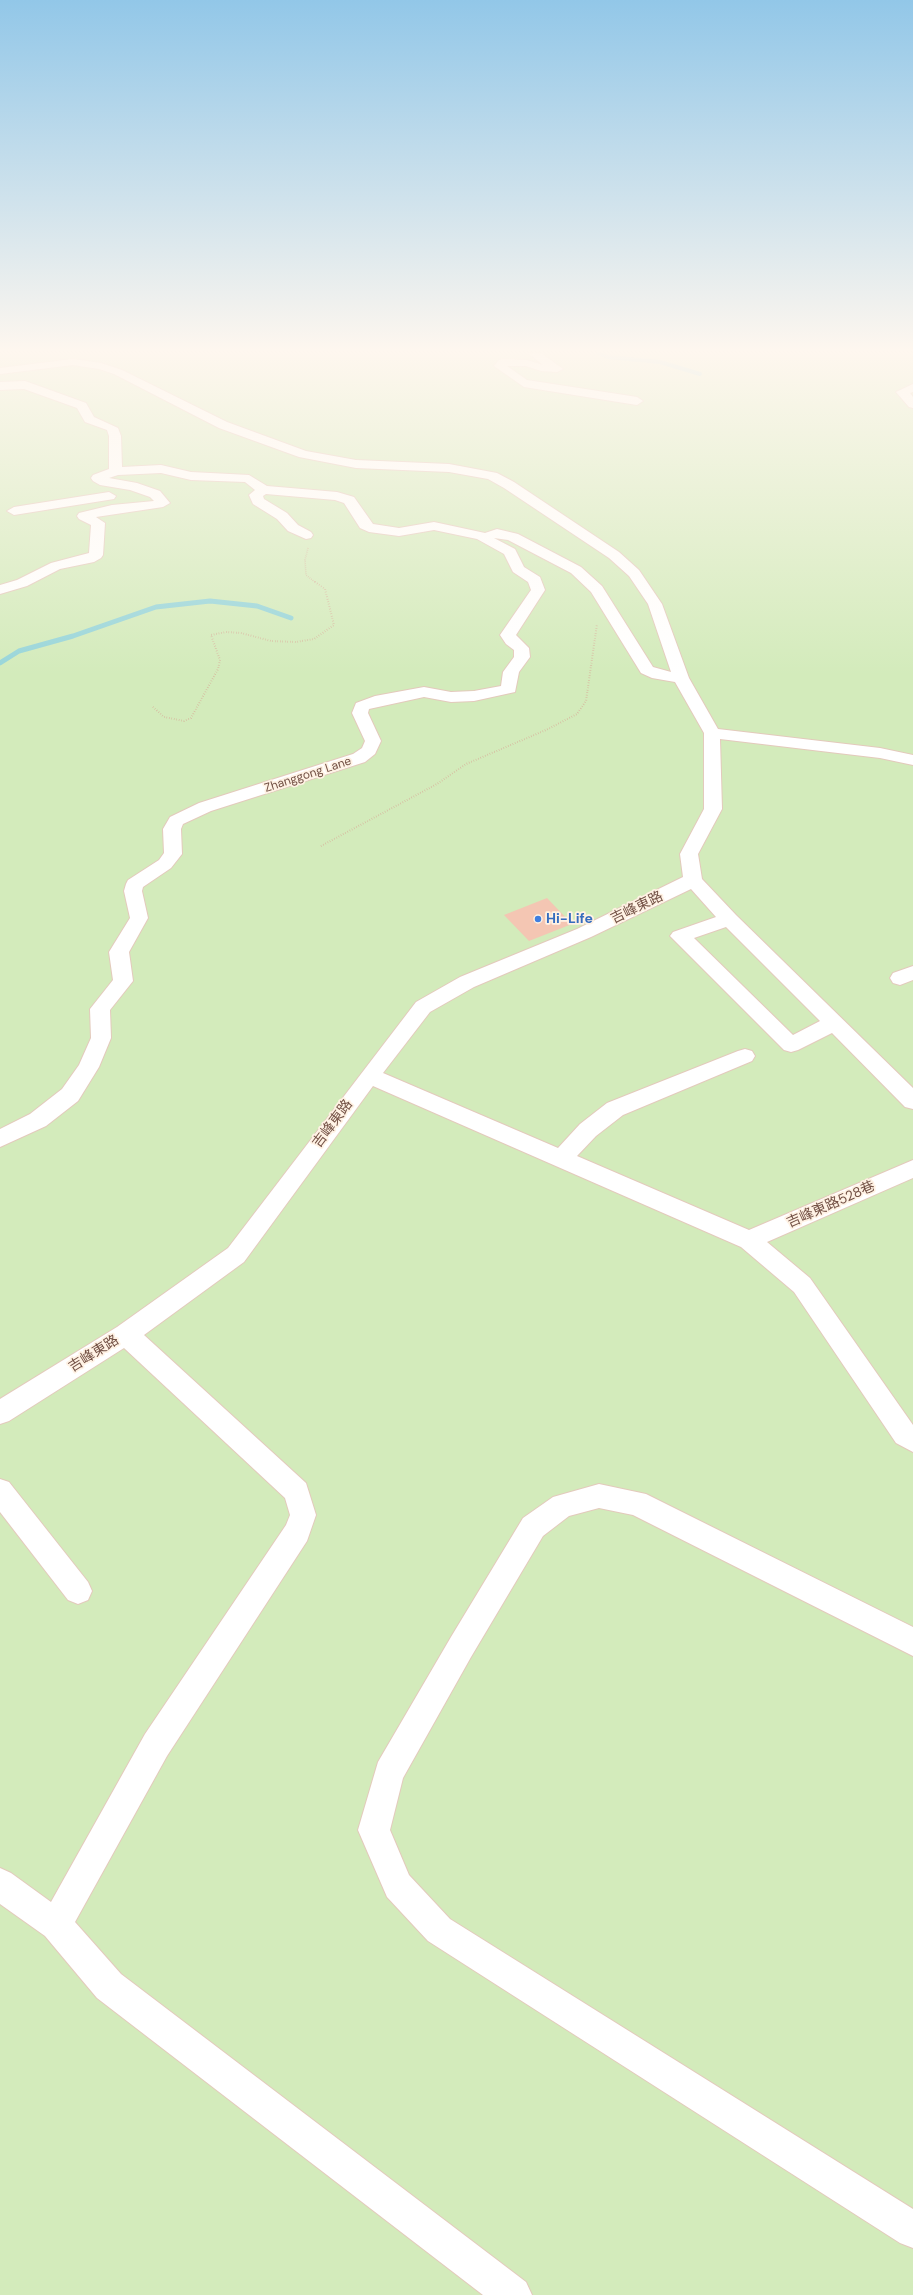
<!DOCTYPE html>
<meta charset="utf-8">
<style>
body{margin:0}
canvas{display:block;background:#fdeddc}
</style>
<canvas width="913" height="2295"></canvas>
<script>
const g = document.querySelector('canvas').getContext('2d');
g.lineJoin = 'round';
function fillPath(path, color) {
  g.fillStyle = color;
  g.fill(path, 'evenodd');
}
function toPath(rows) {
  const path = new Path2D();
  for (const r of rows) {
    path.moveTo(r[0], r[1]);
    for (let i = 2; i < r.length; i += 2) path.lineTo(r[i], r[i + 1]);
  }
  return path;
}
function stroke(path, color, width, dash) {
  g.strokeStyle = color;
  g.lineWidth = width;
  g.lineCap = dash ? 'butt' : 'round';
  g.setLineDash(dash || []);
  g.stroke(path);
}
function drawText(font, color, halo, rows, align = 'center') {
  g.font = font + ' "DM Sans","Noto Sans TC",sans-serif';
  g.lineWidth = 3.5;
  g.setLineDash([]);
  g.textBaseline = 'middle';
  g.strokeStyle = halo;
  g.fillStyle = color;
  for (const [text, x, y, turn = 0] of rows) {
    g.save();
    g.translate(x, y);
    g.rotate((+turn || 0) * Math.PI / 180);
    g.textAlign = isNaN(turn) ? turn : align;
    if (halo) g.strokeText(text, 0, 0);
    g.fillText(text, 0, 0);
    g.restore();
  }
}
fillPath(toPath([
 [0,353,913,353,913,2295,0,2295]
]), '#d3ebbb');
stroke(toPath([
 [598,353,608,357,660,362,700,374]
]), '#97d5d9', 4);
stroke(toPath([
 [0,663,19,651,73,636,156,607,210,601,257,606,291,618]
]), '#97d5d9', 5);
fillPath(toPath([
 [547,898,572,924,529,941,504,915]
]), '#f4c6b3');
const minor = toPath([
 [528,353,541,353,563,369,557,372,541,371,526,366,507,366,527,380,637,397,643,401,637,405,524,387,494,366,499,360,503,359,527,360,543,365,528,353],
 [73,359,101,363,122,370,227,422,306,451,356,460,449,464,497,473,514,482,619,552,639,570,662,604,689,678,718,729,880,748,913,755,913,765,880,758,720,739,722,809,698,854,702,879,736,915,913,1088,913,1109,905,1107,832,1033,798,1050,791,1052,784,1050,670,936,673,932,716,917,691,889,591,937,474,987,430,1012,383,1073,558,1148,580,1124,607,1103,738,1051,745,1049,752,1051,755,1056,752,1061,623,1115,596,1136,577,1156,749,1230,913,1160,913,1178,767,1242,810,1278,913,1425,913,1452,896,1443,794,1292,741,1247,373,1086,244,1262,144,1335,306,1483,316,1515,307,1541,167,1756,75,1922,121,1974,526,2282,532,2295,483,2295,97,1998,45,1936,0,1904,0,1868,11,1873,51,1902,145,1734,286,1525,290,1515,285,1498,124,1348,9,1421,0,1424,0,1399,117,1327,228,1248,416,1002,460,977,577,929,683,877,680,854,704,809,704,733,675,682,652,678,641,673,591,592,571,573,508,540,494,538,515,549,524,567,540,577,545,590,516,635,529,648,530,657,519,672,515,692,474,701,451,702,424,697,369,709,368,713,381,741,375,754,365,762,211,811,183,824,181,829,182,854,171,868,143,887,142,891,148,918,129,952,133,981,110,1010,111,1038,99,1067,78,1101,46,1126,0,1147,0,1129,30,1114,62,1089,79,1065,91,1038,90,1009,113,980,109,952,130,918,124,891,126,884,128,880,159,860,164,853,163,829,170,817,199,803,353,754,362,748,365,741,352,713,356,703,375,696,424,687,451,692,474,691,501,686,503,672,514,657,514,650,506,644,500,635,531,590,528,582,513,572,504,554,477,539,434,530,399,536,369,532,360,528,344,503,335,500,266,494,263,496,264,499,287,513,298,525,311,532,313,535,311,538,306,539,288,531,277,519,253,504,249,495,255,490,245,482,191,480,161,473,118,475,109,478,137,483,160,491,170,503,163,507,96,517,105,523,103,555,101,558,94,562,60,569,27,586,0,594,0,585,17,580,51,563,89,553,91,525,79,519,77,516,79,513,112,505,154,501,150,497,130,490,100,485,93,481,91,478,93,475,109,469,109,436,107,430,85,422,77,408,24,389,0,390,0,382,25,381,86,403,94,417,118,428,121,436,122,467,161,465,191,472,249,475,267,486,337,492,354,497,373,524,399,528,434,522,485,533,497,529,518,534,581,567,602,586,653,667,671,672,648,604,629,576,609,558,504,488,488,479,449,472,356,468,299,457,219,428,114,374,99,369,73,365,0,374,0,368,73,359],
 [726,927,820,1021,793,1035,694,938,726,927],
 [913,384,913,392,910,393,913,397,913,408,909,407,896,392,913,384],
 [109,492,116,496,114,499,14,515,7,511,14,507,109,492],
 [913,966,913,980,900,985,893,983,890,978,893,973,913,966],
 [0,1479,9,1482,88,1582,92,1591,88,1600,78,1604,68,1600,0,1512,0,1479],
 [599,1484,646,1494,913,1627,913,1656,633,1515,599,1508,569,1516,543,1536,471,1657,403,1778,390,1830,409,1875,450,1919,913,2209,913,2248,900,2243,428,1941,387,1897,358,1830,378,1762,451,1637,523,1518,553,1497,599,1484]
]);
stroke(minor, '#e3cabc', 2);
stroke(toPath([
 [308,548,305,560,306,575,315,582]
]), '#d8aa97', 1.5, [0.5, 1.5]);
stroke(toPath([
 [153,707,164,717,184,721,191,718,218,669,220,660,211,635,226,632,241,633,271,641,296,642,314,639,334,625,325,589,314,581],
 [321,846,437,784,466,764,546,730,577,714,586,701,597,624]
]), '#d8aa97', 2, [0.5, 2]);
fillPath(minor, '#fff');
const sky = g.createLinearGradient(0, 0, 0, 675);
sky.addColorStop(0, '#92c7e8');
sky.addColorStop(0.52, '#fef7ef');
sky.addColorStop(1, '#fef7ef00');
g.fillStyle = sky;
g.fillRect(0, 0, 913, 675);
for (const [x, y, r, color] of [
 [538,919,4,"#3f7fe0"]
]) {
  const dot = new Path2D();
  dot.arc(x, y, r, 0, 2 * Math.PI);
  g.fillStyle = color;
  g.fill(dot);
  stroke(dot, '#fff2e4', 1.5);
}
drawText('12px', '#735145', '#fff2e4', [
 ["Zhanggong Lane",308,775,-18]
]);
drawText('14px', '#735145', '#fff2e4', [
 ["吉峰東路",637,908,-26],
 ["吉峰東路",333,1124,-53],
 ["吉峰東路528巷",831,1205,-24],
 ["吉峰東路",94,1354,-32]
]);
drawText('bold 14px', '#366cbe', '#fff2e4', [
 ["Hi-Life",546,919]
], 'left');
</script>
